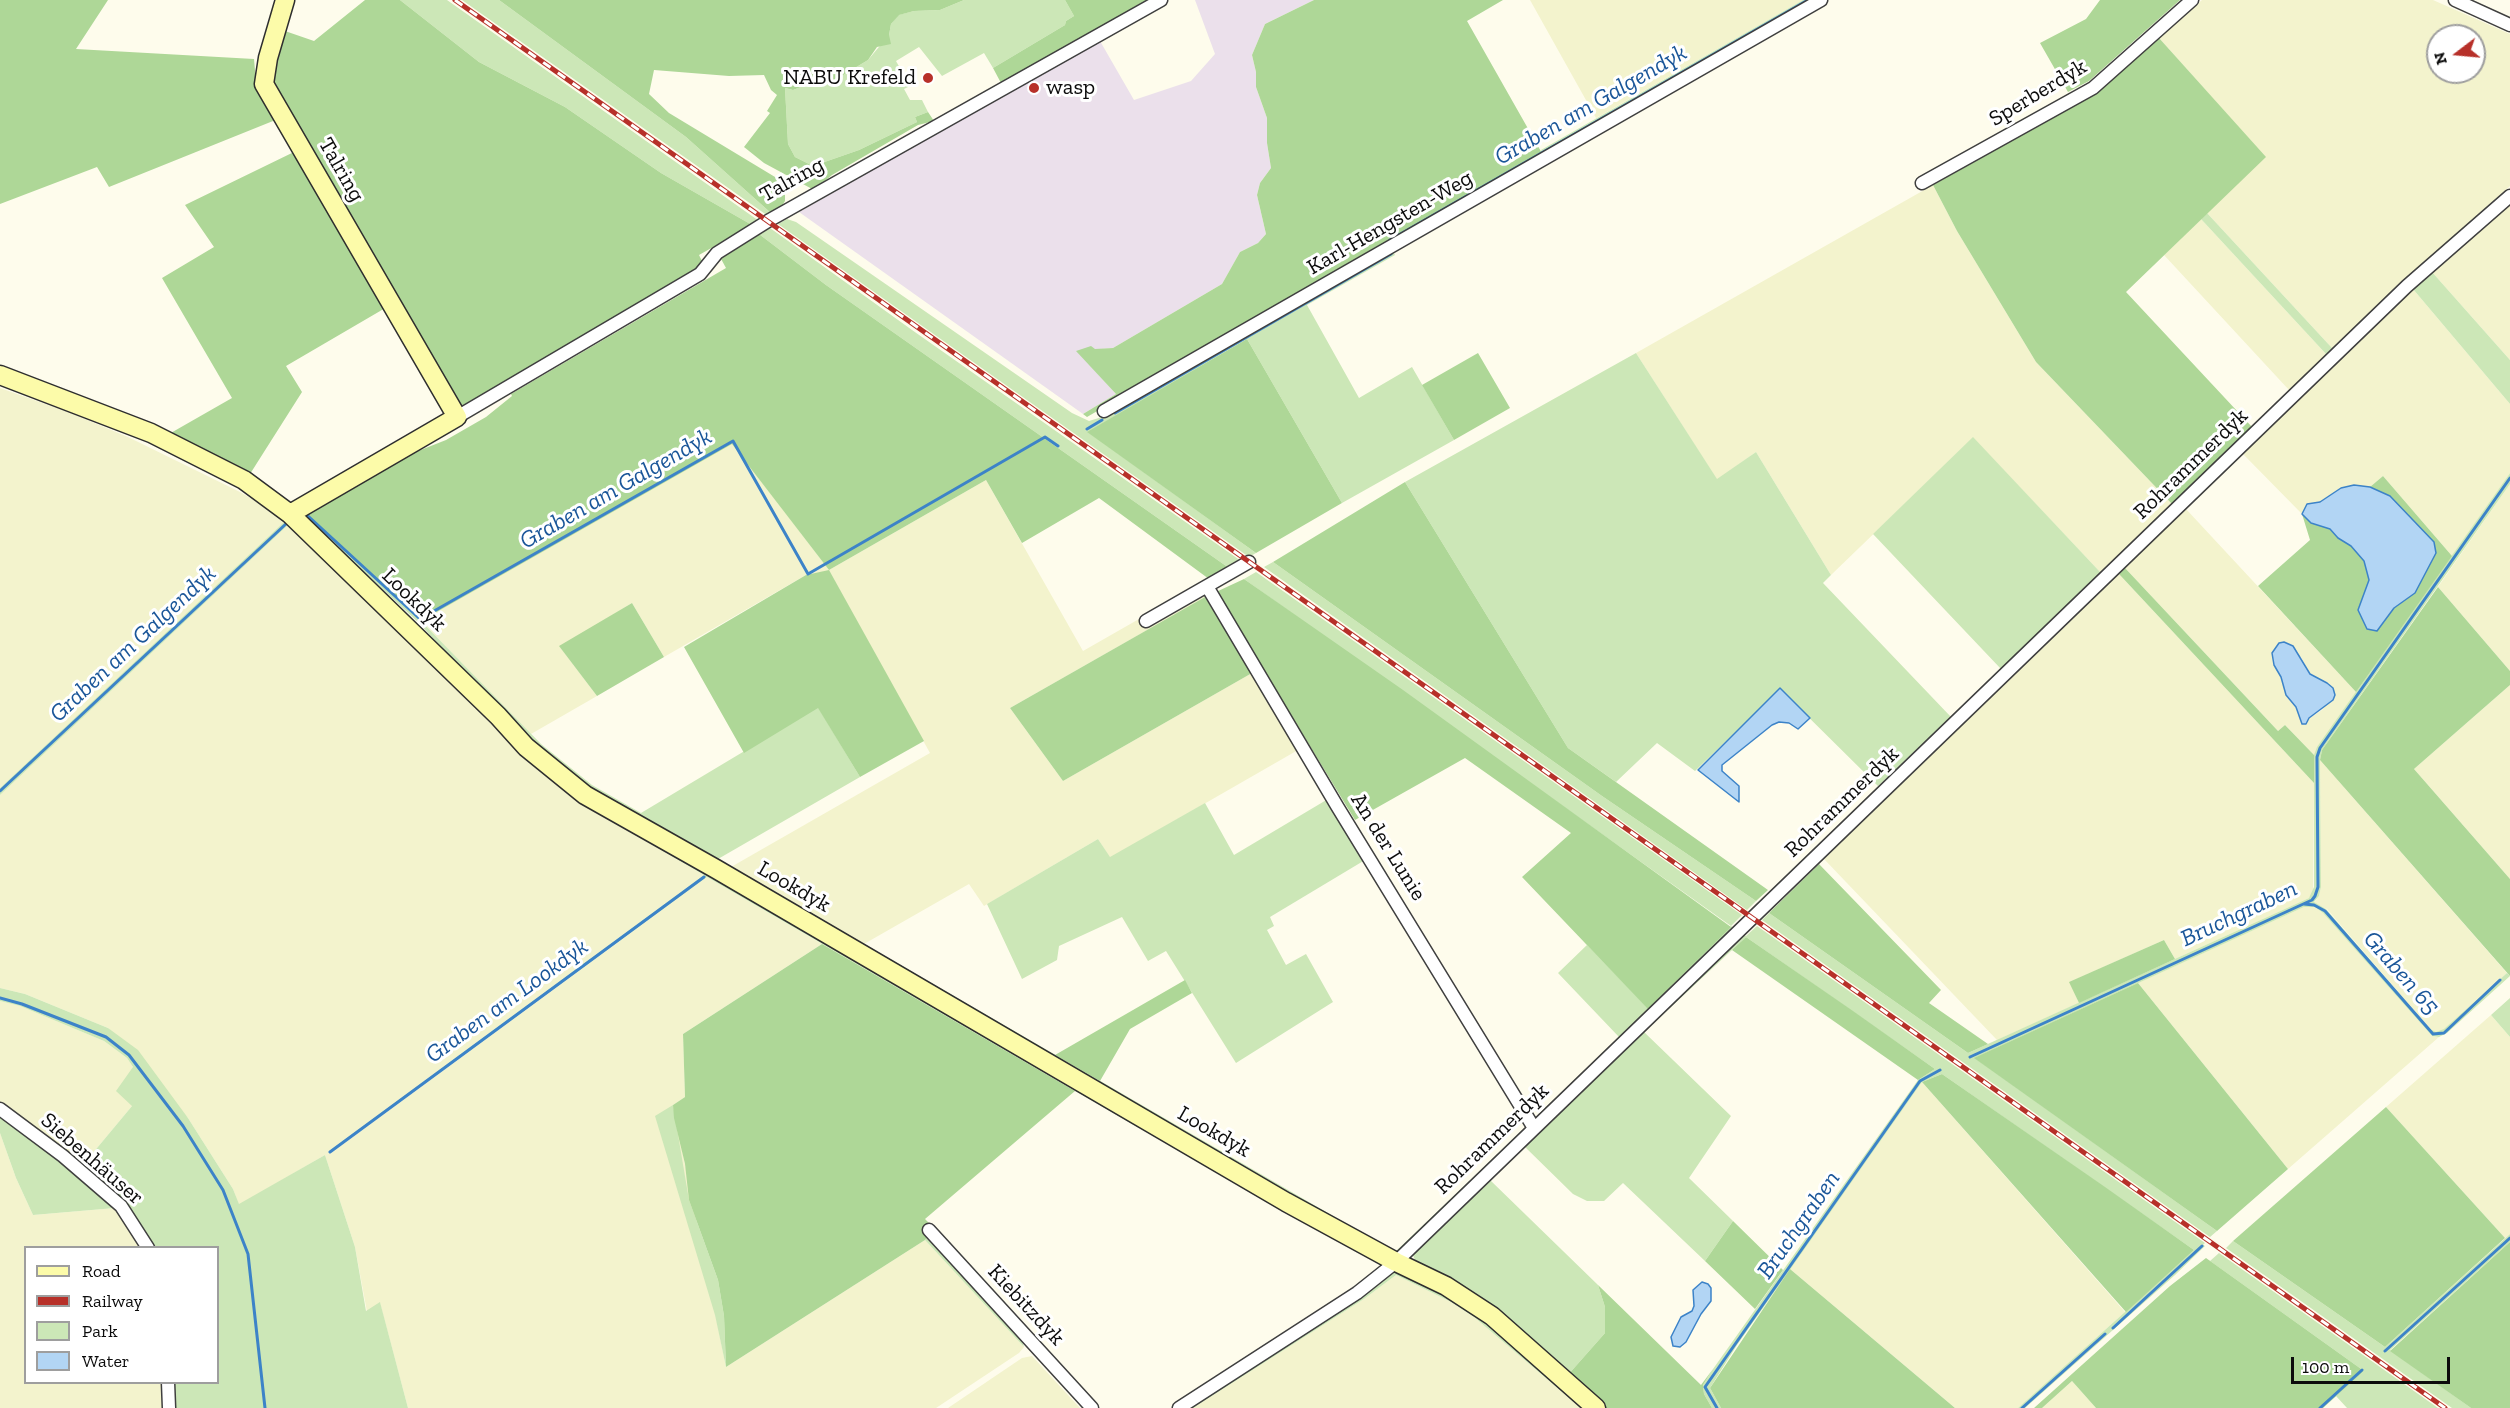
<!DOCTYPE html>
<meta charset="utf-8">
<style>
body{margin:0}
#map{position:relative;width:2510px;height:1408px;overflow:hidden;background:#fefcec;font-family:"Zilla Slab",serif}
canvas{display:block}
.legend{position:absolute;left:24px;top:1246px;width:195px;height:138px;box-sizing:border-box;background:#fff;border:2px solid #9e9e9e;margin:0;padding:8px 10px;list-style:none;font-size:18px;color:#0c0c0c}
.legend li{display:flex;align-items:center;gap:12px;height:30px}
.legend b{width:30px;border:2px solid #9e9e9e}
.north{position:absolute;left:2426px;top:24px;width:60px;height:60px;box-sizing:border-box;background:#fff;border:2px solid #9e9e9e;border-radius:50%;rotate:254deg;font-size:16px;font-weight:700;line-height:24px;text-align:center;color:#0c0c0c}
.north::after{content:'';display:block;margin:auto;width:21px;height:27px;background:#b73029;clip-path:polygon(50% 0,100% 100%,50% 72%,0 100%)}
.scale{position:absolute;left:2291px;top:1357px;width:159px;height:27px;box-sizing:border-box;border:3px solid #0c0c0c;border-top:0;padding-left:8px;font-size:18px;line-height:21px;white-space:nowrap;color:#0c0c0c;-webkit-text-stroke:4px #fff;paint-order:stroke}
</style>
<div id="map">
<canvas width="2510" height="1408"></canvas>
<ul class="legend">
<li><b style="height:8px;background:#fcfba9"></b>Road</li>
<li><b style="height:8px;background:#b73029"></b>Railway</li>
<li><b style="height:16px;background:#cce7b7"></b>Park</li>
<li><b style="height:16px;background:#b2d5f4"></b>Water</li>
</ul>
<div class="north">N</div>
<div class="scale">100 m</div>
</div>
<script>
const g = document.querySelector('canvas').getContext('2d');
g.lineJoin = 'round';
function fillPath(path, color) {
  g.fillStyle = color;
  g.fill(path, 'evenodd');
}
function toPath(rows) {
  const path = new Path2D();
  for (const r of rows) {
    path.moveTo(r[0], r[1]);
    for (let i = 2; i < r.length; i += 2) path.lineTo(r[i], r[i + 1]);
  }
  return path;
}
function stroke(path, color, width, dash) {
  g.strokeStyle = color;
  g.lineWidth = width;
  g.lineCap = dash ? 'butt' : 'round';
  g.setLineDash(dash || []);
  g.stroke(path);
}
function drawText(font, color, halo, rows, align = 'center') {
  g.font = font + ' "Zilla Slab",serif';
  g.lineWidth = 6;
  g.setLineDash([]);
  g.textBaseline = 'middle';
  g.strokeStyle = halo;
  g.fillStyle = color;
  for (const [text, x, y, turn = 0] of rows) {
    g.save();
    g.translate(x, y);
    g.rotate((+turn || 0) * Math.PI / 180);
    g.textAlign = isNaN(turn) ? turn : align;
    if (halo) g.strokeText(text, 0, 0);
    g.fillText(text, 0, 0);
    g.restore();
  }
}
fillPath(toPath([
 [1195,0,1314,0,1265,24,1252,55,1256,72,1256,87,1267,118,1267,143,1271,168,1260,183,1257,195,1266,234,1258,243,1240,252,1222,284,1113,348,1077,351,1116,394,1083,414,799,212,1100,41,1134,100,1191,81,1215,54]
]), '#ebe0eb');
fillPath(toPath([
 [1530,0,1803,0,1596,118],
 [2202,0,2433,0,2510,34,2510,186,2403,281,2332,348,2207,213,2265,157,2159,38],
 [2438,36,2474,36,2474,72,2438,72],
 [1933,185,1957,231,2036,362,2172,504,2101,573,1973,438,1831,575,1756,452,1717,480,1636,353],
 [2510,203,2510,360,2432,272],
 [2201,219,2326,354,2289,390,2164,255],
 [2413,289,2510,404,2510,473,2452,556,2383,476,2370,487,2354,485,2341,488,2320,502,2307,504,2302,514,2243,454],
 [0,388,68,412,128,437,240,492,273,511,284,522,0,788],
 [732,443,829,570,986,480,1083,651,1209,579,1216,591,1010,708,1063,781,1252,673,1298,750,1110,858,1098,839,984,906,969,884,864,944,731,867,930,753,829,571,806,575,664,657,632,603,560,647,597,696,531,734,421,621],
 [2510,484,2510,671,2438,587],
 [2186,509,2356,692,2314,755,2285,725,2278,731,2125,568],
 [2272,652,2301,657,2310,674,2328,683,2335,695,2322,710,2302,723,2296,707,2286,695,2281,677,2274,665],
 [288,525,393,623,512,744,579,802,704,875,329,1151,331,1153,707,877,822,944,683,1034,685,1097,673,1105,726,1367,925,1240,1024,1347,1019,1353,936,1408,408,1408,380,1303,367,1312,355,1247,325,1155,239,1205,233,1189,188,1118,108,1028,25,994,0,988,0,795],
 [2119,574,2314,783,2313,894,2309,898,2175,959,2164,940,2070,982,2079,1003,1997,1040,1824,859],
 [2510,685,2510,879,2414,769],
 [2320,760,2507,973,2444,1030,2436,1033,2430,1029,2327,909,2314,903,2319,896,2321,887],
 [2304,907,2315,907,2323,913,2432,1036,2439,1037,2288,1169,2138,983],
 [0,1001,20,1006,104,1041,127,1058,133,1067,132,1106,82,1166,0,1102],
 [2491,1015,2510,1037,2510,1234,2505,1238,2386,1107],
 [1922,1082,2125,1312,2018,1408,1955,1408,1790,1269],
 [0,1133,16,1178,33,1215,115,1208,132,1229,142,1247,26,1248,26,1382,162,1383,163,1408,0,1408],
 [1396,1275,1451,1302,1474,1317,1581,1408,1193,1408,1364,1299],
 [1032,1356,1080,1408,948,1408,1022,1358],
 [2072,1381,2096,1408,2042,1408]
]), '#f3f3cd');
fillPath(toPath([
 [400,0,447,0,759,221,752,225,661,173,565,107,479,62],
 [462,0,499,0,686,137,772,214,768,216],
 [964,0,1065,0,1074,16,1066,21,1065,25,993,68,984,53,942,76,919,47,896,61,910,86,904,89,910,100,922,100,928,112,915,117,917,122,859,150,813,166,795,157,788,144,785,88,793,90,814,82,835,80,868,60,889,35,891,24,898,15,914,11,940,10],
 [1803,0,1813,0,1543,155,1541,150],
 [2207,213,2332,348,2326,354,2201,219],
 [787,219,796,222,1072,413,1089,421,1102,417,1392,250,1395,255,1307,305,1359,398,1412,367,1454,440,1342,503,1247,339,1088,432,1256,553,1249,557,778,224],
 [770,228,912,330,1241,561,1229,568,826,285,759,234],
 [2432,272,2510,360,2510,404,2413,289],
 [1636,353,1717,479,1756,452,1831,575,1823,583,1951,717,1878,786,1780,689,1695,771,1657,743,1616,782,1568,748,1405,482],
 [1973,437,2101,573,2001,669,1873,534],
 [2510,473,2510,484,2322,750,2320,760,2321,887,2319,896,2314,902,2326,909,2430,1029,2436,1032,2444,1029,2507,973,2510,976,2447,1033,2439,1037,2432,1036,2323,913,2315,907,2304,907,1975,1058,2217,1231,2210,1237,1762,920,1769,913,1968,1053,2309,898,2314,887,2314,755,2317,747],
 [306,514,421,621,541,744,592,785,641,813,818,707,860,777,718,859,1395,1252,1527,1126,1526,1129,1397,1253,1391,1255,582,788,524,738,419,623,305,517],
 [284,522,288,525,0,795,0,788],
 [1273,562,1602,796,1756,901,1747,910,1264,567],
 [1256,572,1742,915,1731,926,1737,931,1537,1118,1535,1118,1619,1037,1558,973,1587,945,1649,1009,1731,926,1244,579],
 [524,756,555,778,1142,1122,1139,1128,707,877,330,1153,329,1151,704,875,579,802],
 [1328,799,1365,860,1270,917,1274,926,1267,930,1286,965,1306,954,1333,1002,1236,1063,1166,951,1148,961,1122,917,1059,946,1057,960,1022,979,987,904,1098,839,1110,857,1205,803,1234,855],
 [1757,926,2205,1243,2203,1245,2205,1246,2175,1275,2025,1408,2018,1408,2194,1250,1942,1074,1922,1082,1737,1345,1710,1388,1721,1408,1712,1408,1704,1394,1703,1385,1713,1369,1918,1080,1935,1069,1746,937,1644,1032,1731,1116,1689,1178,1733,1221,1705,1261,1623,1183,1604,1201,1587,1201,1573,1194,1524,1146,1490,1180,1598,1285,1605,1307,1605,1333,1567,1376,1416,1263,1413,1255,1415,1248,1741,934,1746,936],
 [0,988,25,994,108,1028,138,1050,188,1118,233,1189,239,1204,325,1155,355,1247,366,1311,380,1302,408,1408,173,1408,172,1383,218,1382,218,1248,152,1247,140,1224,122,1202,82,1166,132,1106,116,1091,133,1067,127,1058,104,1041,20,1006,0,1001],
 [2510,998,2510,1037,2491,1015],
 [673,1105,689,1200,718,1280,724,1316,726,1367,715,1315,655,1116],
 [0,1113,55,1155,118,1209,132,1229,115,1208,33,1215,16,1178,0,1133],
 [2510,1234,2510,1242,2390,1350,2471,1408,2452,1408,2226,1248,2233,1241,2385,1347],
 [928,1236,1020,1335,1024,1347,925,1240],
 [2219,1253,2438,1408,2347,1408,2336,1396,2364,1371,2210,1261],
 [1398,1269,1496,1322,1589,1408,1581,1408,1474,1317,1451,1302,1396,1275,1364,1299,1193,1408,1189,1408,1361,1296]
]), '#cce7b7');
fillPath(toPath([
 [0,0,108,0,76,49,254,59,256,82,278,119,109,187,97,167,0,204],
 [365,0,400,0,479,62,565,107,661,173,752,225,699,255,704,265,459,408,274,88,271,74,285,31,314,41],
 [499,0,964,0,940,10,914,11,899,15,891,24,889,35,891,44,877,47,868,60,835,80,814,82,793,90,785,88,788,144,795,157,813,166,859,150,917,122,915,117,928,112,934,121,918,125,832,175,814,190,764,163,744,147,770,113,767,111,777,95,771,90,764,75,729,76,654,70,649,94,669,113,780,180,785,190,785,201,780,209,772,214,686,137],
 [1065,0,1147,0,1001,83,993,68,1065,25,1066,21,1074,16],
 [1314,0,1503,0,1467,21,1543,155,1389,241,1087,417,1083,414,1116,394,1076,351,1091,346,1095,349,1113,348,1222,284,1240,252,1258,243,1266,234,1257,195,1260,183,1271,168,1267,143,1267,118,1256,87,1256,72,1252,55,1265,24],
 [2100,0,2180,0,2089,81,2068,92,2040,43,2086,19],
 [2159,38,2266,157,2126,292,2252,427,2172,504,2036,362,1957,231,1933,185,2095,94],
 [296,151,387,307,286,366,302,392,250,474,169,434,232,398,162,278,214,247,185,205],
 [759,234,826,285,1229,568,1209,579,1099,498,1022,543,986,480,829,570,924,741,860,777,818,708,744,753,684,647,806,575,829,570,732,444,421,621,306,514,403,457,446,440,486,417,512,396,511,394,726,268,720,257],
 [1247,339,1342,503,1256,553,1087,432],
 [1478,353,1510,408,1454,440,1422,385],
 [2383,476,2452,556,2356,692,2258,586,2310,540,2302,514,2311,523,2330,529,2338,538,2351,546,2364,561,2369,580,2358,610,2377,631,2394,608,2415,593,2390,496,2370,487],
 [1405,482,1568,748,1768,890,1756,901,1602,796,1273,562],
 [2125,568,2278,731,2285,725,2314,755,2314,783,2119,574],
 [1244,579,1403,690,1731,927,1648,1009,1522,877,1571,833,1465,758,1355,820,1216,592],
 [2438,587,2510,671,2510,685,2414,769,2510,879,2510,976,2320,760,2322,750],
 [1205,597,1252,673,1063,781,1010,708],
 [632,603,664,657,597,696,559,646],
 [1819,864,1941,990,1929,1003,1988,1044,1968,1053,1769,913],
 [1746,937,1853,1011,1935,1069,1918,1080,1732,950],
 [2164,940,2175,959,2079,1003,2069,982],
 [822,944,1075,1091,925,1219,934,1228,925,1240,726,1367,724,1316,718,1280,689,1200,685,1164,674,1118,673,1105,685,1097,683,1034],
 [1185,980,1192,993,1130,1029,1100,1081,1055,1055],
 [2138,983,2288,1169,2217,1231,1974,1058],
 [1942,1074,2105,1187,2194,1250,2126,1312,1922,1082],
 [2386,1107,2505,1238,2385,1347,2233,1241],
 [1733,1221,1783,1270,1755,1309,1705,1261],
 [2510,1242,2510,1408,2471,1408,2390,1351],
 [2206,1258,2364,1371,2323,1408,2096,1408,2072,1381,2042,1408,2034,1408,2170,1286],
 [1790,1269,1955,1408,1721,1408,1710,1388],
 [1598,1285,1701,1385,1713,1369,1703,1385,1704,1394,1712,1408,1603,1408,1567,1376,1605,1333,1605,1307]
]), '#aed797');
const water = toPath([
 [2354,485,2370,487,2390,496,2434,542,2436,553,2415,593,2394,608,2377,631,2367,629,2358,610,2369,580,2364,561,2351,546,2338,538,2330,529,2311,523,2302,514,2307,504,2320,502,2341,488,2354,485],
 [2284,642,2293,646,2310,674,2327,683,2333,688,2335,695,2333,700,2309,718,2306,724,2302,724,2296,707,2286,695,2281,677,2274,665,2272,653,2279,643,2284,642],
 [1780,688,1810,718,1798,729,1789,723,1779,722,1772,725,1722,765,1722,771,1739,786,1739,802,1698,770,1780,688],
 [1702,1282,1708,1284,1711,1288,1711,1301,1701,1314,1686,1342,1680,1347,1673,1346,1671,1337,1681,1317,1692,1311,1694,1306,1693,1290,1702,1282]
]);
fillPath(water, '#b2d5f4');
stroke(water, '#3c83c8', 1.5);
stroke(toPath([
 [1390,240,1808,0],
 [1115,413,1391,254],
 [1087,429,1102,420],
 [308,516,420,619,733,441,808,574,1045,437,1058,446],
 [0,791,288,522],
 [2304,904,2314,905,2325,911,2433,1034,2444,1033,2500,980],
 [0,998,22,1004,106,1037,129,1055,183,1126,223,1190,248,1254,265,1408],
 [1970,1057,2312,900,2315,896,2318,887,2317,757,2320,748,2510,478],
 [330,1152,704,877],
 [2113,1328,2202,1246],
 [2385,1351,2510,1238],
 [1717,1408,1705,1387,1920,1081,1940,1070],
 [2022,1408,2105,1334],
 [2320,1408,2362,1370]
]), '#3c83c8', 3);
const street = toPath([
 [2455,0,2510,25],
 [1922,183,2093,88,2192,0],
 [1104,411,1821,0],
 [457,417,700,274,717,253,768,221,1161,0],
 [1208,588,1337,806,1534,1128],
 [1146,621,1249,562],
 [0,1109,63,1156,121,1206,148,1248],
 [929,1230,1092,1408],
 [168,1382,169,1408],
 [1179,1408,1357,1293,1396,1262,2407,286,2510,196]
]);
const secondary = toPath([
 [285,0,268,58,264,84,457,417,290,514],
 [0,375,151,433,244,480,290,514,498,716,526,747,585,795,716,869,1286,1202,1396,1262,1446,1286,1492,1316,1596,1408]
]);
stroke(street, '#3f3f3f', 15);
stroke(secondary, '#2e2e2e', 21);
stroke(street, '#fff', 12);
stroke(secondary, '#fcfba9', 18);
const rail = toPath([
 [455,0,2445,1408]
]);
stroke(rail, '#b73029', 5);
stroke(rail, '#fff', 3, [9]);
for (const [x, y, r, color] of [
 [928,78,6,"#b73029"],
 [1034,88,6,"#b73029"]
]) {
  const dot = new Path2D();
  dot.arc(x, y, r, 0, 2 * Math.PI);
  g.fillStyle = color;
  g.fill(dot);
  stroke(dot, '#fff', 2);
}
drawText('22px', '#0c0c0c', '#fff', [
 ["NABU Krefeld",916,78],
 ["wasp",1046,88,"left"]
], 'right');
drawText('22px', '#0c0c0c', '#fff', [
 ["Sperberdyk",2038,93,-31],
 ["Talring",341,170,60],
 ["Talring",792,180,-29],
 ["Karl-Hengsten-Weg",1390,223,-30],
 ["Rohrammerdyk",2191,464,-44],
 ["Lookdyk",414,600,44],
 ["Rohrammerdyk",1842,802,-44],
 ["An der Lunie",1388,847,58],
 ["Lookdyk",794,887,30],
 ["Lookdyk",1214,1132,30],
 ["Rohrammerdyk",1492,1139,-44],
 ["Siebenhäuser",92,1159,41],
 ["Kiebitzdyk",1026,1305,47]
]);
drawText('italic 24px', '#1a5699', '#fff', [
 ["Graben am Galgendyk",1591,105,-30],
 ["Graben am Galgendyk",616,489,-30],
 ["Graben am Galgendyk",133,644,-43],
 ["Bruchgraben",2239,914,-25],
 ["Graben 65",2401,973,49],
 ["Graben am Lookdyk",507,1001,-36],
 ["Bruchgraben",1799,1225,-55]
]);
</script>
